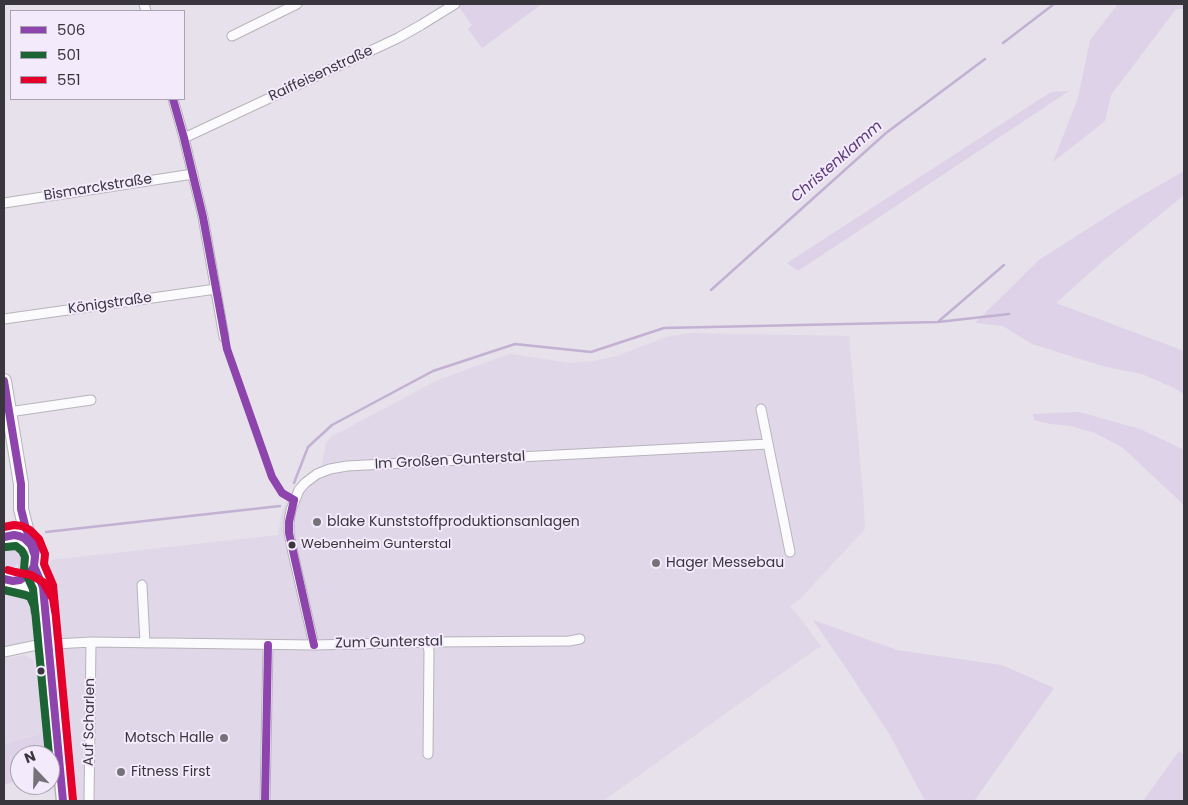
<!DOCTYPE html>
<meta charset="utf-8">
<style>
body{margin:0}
#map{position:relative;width:1188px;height:805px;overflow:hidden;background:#e6e1ea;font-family:Poppins,sans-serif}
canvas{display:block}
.frame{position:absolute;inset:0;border:5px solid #39363d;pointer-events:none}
.legend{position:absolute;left:10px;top:10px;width:175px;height:90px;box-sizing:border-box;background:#f3eafc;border:1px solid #a9a2b0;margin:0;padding:6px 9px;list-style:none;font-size:15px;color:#39363d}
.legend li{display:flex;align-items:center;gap:10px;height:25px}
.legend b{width:25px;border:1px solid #a9a2b0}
.north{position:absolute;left:10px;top:745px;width:50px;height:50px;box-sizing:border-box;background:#f3eafc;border:1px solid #a9a2b0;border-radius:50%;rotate:339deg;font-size:14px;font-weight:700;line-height:20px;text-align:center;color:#39363d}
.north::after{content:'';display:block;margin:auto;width:18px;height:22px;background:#76727a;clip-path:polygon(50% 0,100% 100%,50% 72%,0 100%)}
</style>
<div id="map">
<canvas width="1188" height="805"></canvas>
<div class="frame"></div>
<ul class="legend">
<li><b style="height:6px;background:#8e44ad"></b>506</li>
<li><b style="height:6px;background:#1c6434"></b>501</li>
<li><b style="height:6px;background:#e4002b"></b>551</li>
</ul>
<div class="north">N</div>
</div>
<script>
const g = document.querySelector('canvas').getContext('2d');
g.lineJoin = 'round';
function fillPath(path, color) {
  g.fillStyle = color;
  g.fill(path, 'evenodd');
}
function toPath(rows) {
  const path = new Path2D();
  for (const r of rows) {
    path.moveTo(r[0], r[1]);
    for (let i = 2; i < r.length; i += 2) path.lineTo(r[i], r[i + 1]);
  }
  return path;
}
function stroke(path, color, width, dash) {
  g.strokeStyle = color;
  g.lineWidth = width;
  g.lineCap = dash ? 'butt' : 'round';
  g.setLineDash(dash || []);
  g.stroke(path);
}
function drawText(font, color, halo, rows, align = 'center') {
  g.font = font + ' Poppins,sans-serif';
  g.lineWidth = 4;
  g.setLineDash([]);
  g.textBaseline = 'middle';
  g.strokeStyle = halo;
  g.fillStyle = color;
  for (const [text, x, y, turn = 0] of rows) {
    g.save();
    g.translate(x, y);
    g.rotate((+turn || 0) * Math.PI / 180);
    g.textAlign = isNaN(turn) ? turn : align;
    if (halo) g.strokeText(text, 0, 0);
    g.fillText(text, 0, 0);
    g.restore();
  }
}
fillPath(toPath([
 [688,333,849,336,863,493,865,529,802,597,790,607,801,619,821,646,771,681,603,801,69,801,50,560,278,535,282,512,289,495,299,482,310,472,322,465,326,443,331,437,438,380,509,354,524,356,569,363,593,361,617,356,666,337],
 [4,585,20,587,32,593,37,602,39,630,36,638,31,641,4,649],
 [24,655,34,660,37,679,44,733,4,744,4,658]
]), '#e0d7e8');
fillPath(toPath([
 [462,4,542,4,482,48,468,29,472,25,458,6],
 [1118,4,1184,4,1184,9,1176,9,1111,95,1105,121,1053,162,1078,98,1090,40],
 [1069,91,798,271,787,263,1051,92],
 [1184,171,1184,195,1103,261,1056,303,1184,351,1184,394,1174,388,1142,374,1106,367,1032,344,1003,326,975,323,1039,260,1125,205],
 [1079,412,1140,429,1184,450,1184,505,1122,447,1095,433,1071,426,1051,424,1034,420,1033,414],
 [13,541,21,544,25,548,28,555,27,562,24,567,20,571,18,570,18,565,16,564,15,569,9,568,4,570,4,544],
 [813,620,897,650,1002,665,1054,688,974,801,925,801,890,735,844,665],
 [44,733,46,755,20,755,20,780,4,785,4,744],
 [1179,751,1184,754,1184,801,1143,801]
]), '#ddd2e7');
stroke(toPath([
 [1003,43,1054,4],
 [711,290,886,133,985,59],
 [939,321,1004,265],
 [294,483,308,447,332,425,433,371,515,344,591,352,664,328,938,322,1009,314],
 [46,532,280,506]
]), '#c2b1d3', 2.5);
const minor = toPath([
 [144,4,146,11],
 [232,36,297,4],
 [173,99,184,138,203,217,224,337],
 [184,138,398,38,421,25,455,4],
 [4,203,193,174],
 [4,319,216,289],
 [761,409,790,552],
 [9,412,91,400],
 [142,585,145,643],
 [425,643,428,646,429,651,428,754],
 [314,645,293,553,289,533,289,522,291,510,299,490,305,483,317,474,330,469,347,466,768,444],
 [4,652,37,645,91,642,314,645,434,642,569,641,580,639],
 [89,801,91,642],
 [265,801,268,645]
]);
const secondary = toPath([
 [34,566,43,587,63,801],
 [9,581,32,586,37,590,43,601]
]);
const primary = toPath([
 [4,381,21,484,21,509,26,529,36,548,34,566,30,573,20,580,13,581,4,579],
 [4,537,14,535,19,536,28,541,32,546]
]);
stroke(minor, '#b7b3bb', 11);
stroke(secondary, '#b7b3bb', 15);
stroke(primary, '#b7b3bb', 16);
stroke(minor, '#fbfafc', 9);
stroke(secondary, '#fbfafc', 12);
stroke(primary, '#fbfafc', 14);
stroke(toPath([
 [173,99,184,138,203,217,227,349,272,477,282,493,294,500],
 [4,381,21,484,21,509,26,529,36,548,34,566,30,573,20,580,13,581,4,579],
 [294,500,289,522,289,533,314,645],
 [4,537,14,535,19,536,24,538,31,545,35,556,34,566,43,587,63,801],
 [265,801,268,645]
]), '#8e44ad', 8);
stroke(toPath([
 [6,547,16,546,22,551,25,557,24,569,33,589,49,755],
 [4,590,25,595,30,597,34,606,35,613]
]), '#1c6434', 8);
stroke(toPath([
 [4,527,14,525,22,526,30,530,39,539,45,554,44,564,53,585,73,800],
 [8,570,15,572,31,575,43,582,53,599,55,611]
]), '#e4002b', 8);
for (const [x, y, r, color] of [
 [317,522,5,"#76727a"],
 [292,545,4.5,"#39363d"],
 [656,563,5,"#76727a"],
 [41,671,4.5,"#39363d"],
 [224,738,5,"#76727a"],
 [121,772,5,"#76727a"]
]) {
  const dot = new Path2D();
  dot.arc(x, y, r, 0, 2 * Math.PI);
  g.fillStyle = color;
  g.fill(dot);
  stroke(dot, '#f3eafc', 2);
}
drawText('13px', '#39363d', '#f3eafc', [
 ["Webenheim Gunterstal",301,545]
], 'left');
drawText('14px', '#39363d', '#f3eafc', [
 ["Raiffeisenstraße",321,74,-25],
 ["Bismarckstraße",98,188,-9],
 ["Königstraße",110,304,-8],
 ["Im Großen Gunterstal",450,461,-3],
 ["Zum Gunterstal",389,643,-1],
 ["Auf Scharlen",90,722,-89]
]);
drawText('14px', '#39363d', '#f3eafc', [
 ["blake Kunststoffproduktionsanlagen",327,522],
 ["Hager Messebau",666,563],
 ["Motsch Halle",214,738,"right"],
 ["Fitness First",131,772]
], 'left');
drawText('italic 15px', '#5a3a74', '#f3eafc', [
 ["Christenklamm",837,162,-41]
]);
</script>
